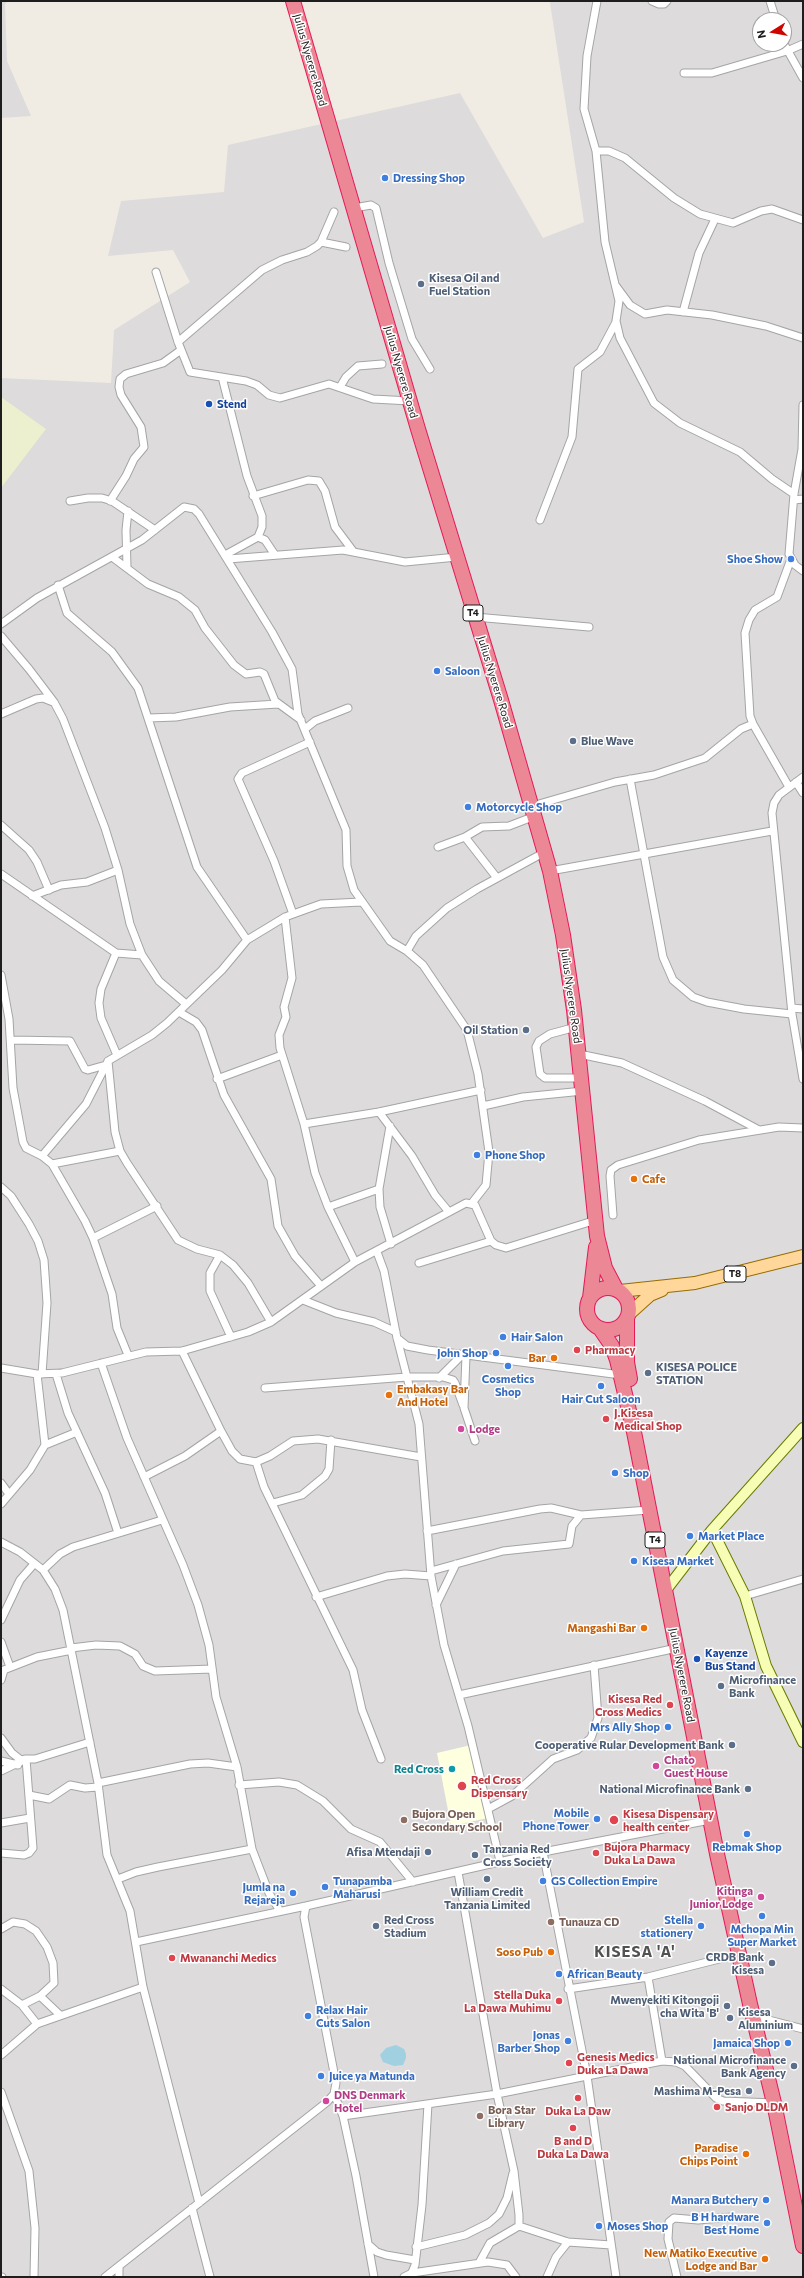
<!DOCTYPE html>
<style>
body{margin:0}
#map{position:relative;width:804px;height:2278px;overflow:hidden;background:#f0ece4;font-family:Commissioner,sans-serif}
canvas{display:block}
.frame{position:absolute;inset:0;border:2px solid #1e1e1e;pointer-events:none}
.north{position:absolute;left:752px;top:12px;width:40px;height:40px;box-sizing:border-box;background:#fff;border:1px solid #a5a5a5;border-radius:50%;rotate:259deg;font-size:11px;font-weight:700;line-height:16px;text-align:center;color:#1e1e1e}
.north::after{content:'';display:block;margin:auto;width:14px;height:18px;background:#cd0700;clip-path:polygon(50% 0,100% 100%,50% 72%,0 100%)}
</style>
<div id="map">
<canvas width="804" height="2278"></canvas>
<div class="frame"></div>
<div class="north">N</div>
</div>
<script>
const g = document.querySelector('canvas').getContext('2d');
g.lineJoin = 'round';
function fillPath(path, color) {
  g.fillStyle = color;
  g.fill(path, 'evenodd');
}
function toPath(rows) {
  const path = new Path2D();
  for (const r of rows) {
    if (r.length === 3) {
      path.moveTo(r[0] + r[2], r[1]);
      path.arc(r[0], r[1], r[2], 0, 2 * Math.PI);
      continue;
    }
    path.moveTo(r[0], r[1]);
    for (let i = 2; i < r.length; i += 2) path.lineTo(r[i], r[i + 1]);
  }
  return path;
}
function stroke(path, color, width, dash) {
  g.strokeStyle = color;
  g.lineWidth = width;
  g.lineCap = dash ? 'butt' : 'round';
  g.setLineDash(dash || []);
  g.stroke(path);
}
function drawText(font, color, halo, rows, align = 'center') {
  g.font = font + ' Commissioner,sans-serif';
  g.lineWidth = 3;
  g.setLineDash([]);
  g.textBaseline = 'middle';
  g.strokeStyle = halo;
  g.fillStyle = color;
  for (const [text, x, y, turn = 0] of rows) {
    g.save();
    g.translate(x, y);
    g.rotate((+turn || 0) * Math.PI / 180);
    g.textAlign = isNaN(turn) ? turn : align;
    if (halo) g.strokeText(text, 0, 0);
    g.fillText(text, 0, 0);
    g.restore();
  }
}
fillPath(toPath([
 [1,1,8,1,5,4,7,61,31,116,1,118],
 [551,1,803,1,803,2277,1,2277,1,378,111,383,114,330,190,282,173,250,108,256,121,201,224,192,228,145,460,93,543,238,584,222,550,3],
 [760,20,784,20,784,44,760,44]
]), '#dddbdb');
fillPath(toPath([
 [471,1745,488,1818,451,1826,437,1753]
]), '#feffde');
fillPath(toPath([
 [1,397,46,429,1,488]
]), '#ecf0ce');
fillPath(toPath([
 [396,2045,404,2049,406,2054,406,2058,403,2065,394,2066,383,2062,380,2055,386,2048]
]), '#a1d0e0');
const street = toPath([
 [597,1,587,56,584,109,596,151,605,242,619,301,616,321,620,338,654,403,680,423,740,452,772,479,794,494],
 [652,1,659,4,664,4,667,1],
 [770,1,776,20],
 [784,44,803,78],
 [684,73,712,73,787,51,803,44],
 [596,151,609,151,625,158,674,198,700,214,733,223,761,211,772,209,803,220],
 [354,208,371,205,376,208,389,263,412,339,430,369],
 [321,242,346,247],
 [156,272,178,342,190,372,246,381,257,385,269,395,280,398,329,384,373,399,410,401],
 [616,286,630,305,645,314,667,310,712,315,766,326,803,338],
 [683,312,699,253,715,219],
 [178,342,262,270,282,260,307,252,317,246,321,242,334,212],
 [222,377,247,476,262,516,262,527,258,537],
 [340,387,346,377,358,366,382,364],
 [803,405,802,449,794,494,789,554,795,565,803,571],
 [253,496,308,480,319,481,325,491,335,527,353,551],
 [794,500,803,499],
 [70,501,88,498,102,498,112,501,155,530],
 [110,501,126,476,134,459,144,447,141,427,121,395,119,387,120,379,126,374,163,363,181,350],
 [540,520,572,437,578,369,600,352,616,322],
 [225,555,258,537,265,540,275,555],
 [112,557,148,584,179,597,195,610,205,628,234,665,246,674,260,672,264,674,275,701,301,720],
 [228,559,343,550,405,562,457,557],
 [127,567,126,530,128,511],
 [58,585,67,613,112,652,138,688,197,867,247,940],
 [475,617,589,627],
 [1,624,37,598,142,540,184,507,194,509,199,514,272,632,292,669,298,714,346,830,347,866,354,890,390,941,407,951,423,965,467,1030,478,1074,489,1152,486,1185,472,1203],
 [1,636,29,669,54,702,63,719,105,828,118,870,130,924,142,955,159,981,186,1004],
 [1,714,36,699,43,698,53,702],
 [149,718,176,717,230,707,278,704],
 [305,729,315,721,348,708],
 [803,777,779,795,774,803,772,813,792,1014,803,1079],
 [630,779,663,957,673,980,693,997,707,1002,744,1009,792,1014],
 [796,782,803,793],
 [789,787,753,724,750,716,745,633,749,620,755,610,777,597,791,559],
 [532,806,615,782,654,775,705,758,741,729,753,724],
 [1,825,29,850,37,862,49,890],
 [465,837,497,878],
 [438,847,465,837,482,827,509,826,535,816],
 [550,871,772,831],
 [1,874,116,953,142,955],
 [32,896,61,885,87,882,118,870],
 [293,914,274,861,238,779,242,773,310,742],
 [285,917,292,978,284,1007,286,1017,279,1035,280,1048,304,1124,315,1173,328,1207,355,1262],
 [407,951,416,936,447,908,477,889,545,852],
 [116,953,101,989,99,1003,101,1018,117,1055],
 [1,975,9,1019,13,1088,23,1142,26,1148,42,1156,52,1164,85,1221,93,1238,112,1294,117,1328,128,1355],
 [792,1008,803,1009],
 [179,1012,196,1022,202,1030,224,1095,271,1179,278,1226,295,1256,321,1286],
 [576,1027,550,1034,539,1041,536,1047,540,1074,545,1078,581,1078],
 [11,1040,70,1041,85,1069,88,1070,106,1065],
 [579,1054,622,1063,705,1101,759,1130],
 [108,1061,115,1132,120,1151,127,1163,178,1240,197,1249,220,1255,233,1265,248,1283,271,1322],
 [217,1079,282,1055],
 [483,1106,523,1097,583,1091],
 [379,1112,412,1156,435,1195,449,1212],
 [304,1124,379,1112,481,1090],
 [390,1126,379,1189,380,1207,391,1244],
 [42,1156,86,1104,108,1061,152,1035,167,1023,222,970,247,940,285,917,307,909,321,904,361,902],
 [52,1164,120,1151],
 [1,1187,11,1196,29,1224,38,1241,44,1260,47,1303,42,1374],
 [328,1207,379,1189],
 [613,1215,610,1176,611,1170,618,1165,699,1140,779,1127,803,1128],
 [93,1238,157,1206],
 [377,1252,384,1271,397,1338,419,1424,431,1576,444,1645,468,1726,500,1861],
 [220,1255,210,1273,210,1291,231,1337],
 [419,1263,491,1241],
 [303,1300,336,1313,374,1322,396,1332],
 [397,1338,407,1346,428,1350,621,1375],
 [182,1351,221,1431,232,1451,240,1459,256,1462,270,1456,293,1441,318,1439,421,1457],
 [466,1355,464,1408,475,1441],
 [101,1363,127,1438,183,1565,198,1605,209,1645,216,1697,237,1767,252,1849,269,1893,280,1911],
 [1,1368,37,1374,62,1373,146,1352,182,1351,248,1332,271,1322,355,1262,466,1203,475,1205,491,1241,496,1245,506,1248,596,1220],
 [37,1374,45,1445],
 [56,1374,68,1413,105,1493,118,1533],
 [439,1378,462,1355],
 [265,1388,407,1377,443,1377,453,1380,455,1383,463,1405],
 [256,1462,264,1487,353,1670,362,1710,381,1759],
 [144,1477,185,1456,221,1431],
 [1,1483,9,1494],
 [273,1503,302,1495,325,1476,329,1469,331,1440],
 [1,1504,30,1470,45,1445,77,1432],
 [427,1531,540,1509,551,1508,581,1515],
 [1,1542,20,1552,43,1570,55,1589,63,1610,98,1783,107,1855,130,1911,143,1987,199,2203],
 [43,1570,60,1554,73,1547,162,1520],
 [431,1571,503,1551,569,1544,572,1526,581,1515,649,1510],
 [745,1596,803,1579],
 [316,1597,387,1576,405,1574,431,1576],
 [436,1605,456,1564],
 [1,1620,20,1580,34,1564],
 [1,1642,10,1667],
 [71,1648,96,1645,120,1646,135,1654,143,1666,155,1671,212,1669],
 [1,1671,37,1657,72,1650],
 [1,1680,4,1670],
 [459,1695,677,1648],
 [1,1738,12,1753,21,1760,26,1759,33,1848,29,1853,24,1855,1,1853],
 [1,1761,18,1765],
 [1,1771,26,1759,35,1759,90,1742],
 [98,1783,190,1764,208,1763,237,1767],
 [239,1785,279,1782,297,1785,323,1801,351,1829,380,1842,413,1882],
 [29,1795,49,1799,70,1785,85,1788,98,1787],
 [488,1809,512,1796,553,1759,577,1750,591,1738,598,1718,594,1665],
 [1,1823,30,1818],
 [543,1852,587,2076,616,2277],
 [458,1872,497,2094,514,2171,519,2215,519,2226,490,2243,479,2263],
 [118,1879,136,1872,158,1867,252,1849],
 [1,1929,13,1922,25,1924,36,1931,47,1947,53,1963,54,1983,40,1996,22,2005],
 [136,1942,306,1906],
 [648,1977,662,2061],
 [1,1989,22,2005,37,2024],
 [568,1989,648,1977,739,1954],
 [40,1996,60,2015],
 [753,2016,803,2029],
 [1,2055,37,2024,143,1987],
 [1,2092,29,2171,35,2228,34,2277],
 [334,2094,343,2116,356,2176,374,2277],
 [343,2116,497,2094,662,2061,676,2062,685,2066,716,2098,723,2101,774,2103],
 [192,2208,210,2277],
 [519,2226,568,2242,611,2245],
 [368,2244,377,2252,386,2255,415,2260],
 [416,2247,465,2235,489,2223,499,2214,507,2198,513,2173],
 [119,2266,119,2277],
 [1,2277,2,2277],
 [105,2277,327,2102,334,2094,336,2083,304,1917,306,1906,543,1852,710,1820],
 [404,2277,412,2273,488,2262,507,2265,516,2277],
 [410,2277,415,2265,422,2205,428,2104],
 [547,2277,556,2257,568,2242],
 [677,2277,668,2239,669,2222,674,2218,698,2220,732,2217]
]);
const secondary = toPath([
 [712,1530,745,1596,766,1666,803,1742],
 [666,1590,712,1530,803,1428]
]);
const primary = toPath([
 [620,1291,695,1283,803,1256],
 [630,1313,650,1295,662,1290]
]);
const highway = toPath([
 [293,1,418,429,501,700,550,871,563,935,574,1010,597,1236,605,1268,616,1289],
 [608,1309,21],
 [590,1298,596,1247],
 [627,1320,627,1362,630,1379],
 [601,1330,612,1346,617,1360,634,1432,717,1854,750,2004,774,2103,803,2246]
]);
stroke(street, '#a5a5a5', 9);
stroke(secondary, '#697b00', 12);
stroke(primary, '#996c00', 14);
stroke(highway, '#e61958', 16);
stroke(street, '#fff', 7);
stroke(secondary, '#f7fdb4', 10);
stroke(primary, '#ffd79a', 12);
stroke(highway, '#ec8796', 14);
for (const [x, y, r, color] of [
 [385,178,4,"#3f7fe0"],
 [421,284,4,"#5c6f8a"],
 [209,404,4,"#1a4fb4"],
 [791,559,4,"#3f7fe0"],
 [437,671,4,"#3f7fe0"],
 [573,741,4,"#5c6f8a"],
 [468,807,4,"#3f7fe0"],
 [526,1030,4,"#5c6f8a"],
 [477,1155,4,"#3f7fe0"],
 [634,1179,4,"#e8710a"],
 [503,1337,4,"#3f7fe0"],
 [577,1350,4,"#e0444e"],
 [496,1353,4,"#3f7fe0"],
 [554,1358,4,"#e8710a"],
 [508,1366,4,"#3f7fe0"],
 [648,1373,4,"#5c6f8a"],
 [601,1386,4,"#3f7fe0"],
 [389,1395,4,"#e8710a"],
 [606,1419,4,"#e0444e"],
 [461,1429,4,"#d1479c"],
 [615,1473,4,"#3f7fe0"],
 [690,1536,4,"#3f7fe0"],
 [634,1561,4,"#3f7fe0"],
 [644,1628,4,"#e8710a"],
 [697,1659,4,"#1a4fb4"],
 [721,1686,4,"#5c6f8a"],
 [670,1705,4,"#e0444e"],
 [668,1727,4,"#3f7fe0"],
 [732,1745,4,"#5c6f8a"],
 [656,1766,4,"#d1479c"],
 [452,1769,4,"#0f9aa8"],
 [462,1786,5,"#e0444e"],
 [748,1789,4,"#5c6f8a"],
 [597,1819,4,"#3f7fe0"],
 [404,1820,4,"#8d6e63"],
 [614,1820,5,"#e0444e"],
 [747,1834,4,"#3f7fe0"],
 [428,1852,4,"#5c6f8a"],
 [596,1853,4,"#e0444e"],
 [475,1855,4,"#5c6f8a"],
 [487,1879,4,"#5c6f8a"],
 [543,1881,4,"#3f7fe0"],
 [325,1887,4,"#3f7fe0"],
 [293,1893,4,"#3f7fe0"],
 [761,1897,4,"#d1479c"],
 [762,1916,4,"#3f7fe0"],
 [551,1922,4,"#8d6e63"],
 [376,1926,4,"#5c6f8a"],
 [701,1926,4,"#3f7fe0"],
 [551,1952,4,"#e8710a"],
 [172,1958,4,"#e0444e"],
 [772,1963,4,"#5c6f8a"],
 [559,1974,4,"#3f7fe0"],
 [559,2001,4,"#e0444e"],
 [727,2006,4,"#5c6f8a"],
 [308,2016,4,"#3f7fe0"],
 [730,2018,4,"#5c6f8a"],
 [568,2041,4,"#3f7fe0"],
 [788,2043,4,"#3f7fe0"],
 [569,2063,4,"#e0444e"],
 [794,2066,4,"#5c6f8a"],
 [321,2076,4,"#3f7fe0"],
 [749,2091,4,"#5c6f8a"],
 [578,2098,4,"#e0444e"],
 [326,2101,4,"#d1479c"],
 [717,2107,4,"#e0444e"],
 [480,2116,4,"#8d6e63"],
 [573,2128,4,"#e0444e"],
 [746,2154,4,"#e8710a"],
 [766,2200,4,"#3f7fe0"],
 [767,2223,4,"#3f7fe0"],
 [599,2226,4,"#3f7fe0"],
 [765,2259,4,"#e8710a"]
]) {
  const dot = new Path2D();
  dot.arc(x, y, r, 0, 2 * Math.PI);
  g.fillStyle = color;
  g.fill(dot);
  stroke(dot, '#fff', 1.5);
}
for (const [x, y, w] of [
 [473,613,20],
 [735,1274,22],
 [655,1540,20]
]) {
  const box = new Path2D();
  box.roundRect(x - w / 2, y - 8, w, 16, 3);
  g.fillStyle = '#fff';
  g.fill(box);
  stroke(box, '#1e1e1e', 1);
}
drawText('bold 10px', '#1e1e1e', null, [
 ["T4",473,613],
 ["T8",735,1274],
 ["T4",655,1540]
]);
drawText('11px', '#1e1e1e', '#fff', [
 ["Julius Nyerere Road",310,60,74],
 ["Julius Nyerere Road",401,372,74],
 ["Julius Nyerere Road",495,682,73],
 ["Julius Nyerere Road",571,996,82],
 ["Julius Nyerere Road",682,1675,79]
]);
drawText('bold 11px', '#366cbe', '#fff', [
 ["Dressing Shop",393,178],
 ["Shoe Show",783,559,"right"],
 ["Saloon",445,671],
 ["Motorcycle Shop",476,807],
 ["Phone Shop",485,1155],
 ["Hair Salon",511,1337],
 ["John Shop",488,1353,"right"],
 ["Cosmetics",508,1379,"center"],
 ["Shop",508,1392,"center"],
 ["Hair Cut Saloon",601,1399,"center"],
 ["Shop",623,1473],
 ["Market Place",698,1536],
 ["Kisesa Market",642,1561],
 ["Mrs Ally Shop",660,1727,"right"],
 ["Mobile",589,1813,"right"],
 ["Phone Tower",589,1826,"right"],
 ["Rebmak Shop",747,1847,"center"],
 ["Tunapamba",333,1881],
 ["Maharusi",333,1894],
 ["GS Collection Empire",551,1881],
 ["Jumla na",285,1887,"right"],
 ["Rejareja",285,1900,"right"],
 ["Stella",693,1920,"right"],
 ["stationery",693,1933,"right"],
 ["Mchopa Min",762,1929,"center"],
 ["Super Market",762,1942,"center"],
 ["African Beauty",567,1974],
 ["Relax Hair",316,2010],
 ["Cuts Salon",316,2023],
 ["Jonas",560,2035,"right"],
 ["Barber Shop",560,2048,"right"],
 ["Jamaica Shop",780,2043,"right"],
 ["Juice ya Matunda",329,2076],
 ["Manara Butchery",758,2200,"right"],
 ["B H hardware",759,2217,"right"],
 ["Best Home",759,2230,"right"],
 ["Moses Shop",607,2226]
], 'left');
drawText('bold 11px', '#4e5e75', '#fff', [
 ["Kisesa Oil and",429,278,"left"],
 ["Fuel Station",429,291,"left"],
 ["Blue Wave",581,741,"left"],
 ["Oil Station",518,1030],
 ["KISESA POLICE",656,1367,"left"],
 ["STATION",656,1380,"left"],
 ["Microfinance",729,1680,"left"],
 ["Bank",729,1693,"left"],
 ["Cooperative Rular Development Bank",724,1745],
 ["National Microfinance Bank",740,1789],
 ["Tanzania Red",483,1849,"left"],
 ["Cross Society",483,1862,"left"],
 ["Afisa Mtendaji",420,1852],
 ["William Credit",487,1892,"center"],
 ["Tanzania Limited",487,1905,"center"],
 ["Red Cross",384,1920,"left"],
 ["Stadium",384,1933,"left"],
 ["CRDB Bank",764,1957],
 ["Kisesa",764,1970],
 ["Mwenyekiti Kitongoji",719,2000],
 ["cha Wita 'B'",719,2013],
 ["Kisesa",738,2012,"left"],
 ["Aluminium",738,2025,"left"],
 ["National Microfinance",786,2060],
 ["Bank Agency",786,2073],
 ["Mashima M-Pesa",741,2091]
], 'right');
drawText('bold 11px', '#164399', '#fff', [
 ["Stend",217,404],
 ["Kayenze",705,1653],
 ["Bus Stand",705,1666]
], 'left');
drawText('bold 11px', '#c56008', '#fff', [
 ["Cafe",642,1179,"left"],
 ["Bar",546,1358],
 ["Embakasy Bar",397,1389,"left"],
 ["And Hotel",397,1402,"left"],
 ["Mangashi Bar",636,1628],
 ["Soso Pub",543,1952],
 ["Paradise",738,2148],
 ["Chips Point",738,2161],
 ["New Matiko Executive",757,2253],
 ["Lodge and Bar",757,2266]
], 'right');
drawText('bold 11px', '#be3a42', '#fff', [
 ["Pharmacy",585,1350],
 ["J.Kisesa",614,1413],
 ["Medical Shop",614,1426],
 ["Kisesa Red",662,1699,"right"],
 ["Cross Medics",662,1712,"right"],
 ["Red Cross",471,1780],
 ["Dispensary",471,1793],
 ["Kisesa Dispensary",623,1814],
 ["health center",623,1827],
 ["Bujora Pharmacy",604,1847],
 ["Duka La Dawa",604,1860],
 ["Mwananchi Medics",180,1958],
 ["Stella Duka",551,1995,"right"],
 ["La Dawa Muhimu",551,2008,"right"],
 ["Genesis Medics",577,2057],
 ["Duka La Dawa",577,2070],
 ["Sanjo DLDM",725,2107],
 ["Duka La Daw",578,2111,"center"],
 ["B and D",573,2141,"center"],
 ["Duka La Dawa",573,2154,"center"]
], 'left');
drawText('bold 11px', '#b23c85', '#fff', [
 ["Lodge",469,1429],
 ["Chato",664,1760],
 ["Guest House",664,1773],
 ["Kitinga",753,1891,"right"],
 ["Junior Lodge",753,1904,"right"],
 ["DNS Denmark",334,2095],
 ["Hotel",334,2108]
], 'left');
drawText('bold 11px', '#0d838f', '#fff', [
 ["Red Cross",444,1769]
], 'right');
drawText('bold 11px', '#785e54', '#fff', [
 ["Bujora Open",412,1814],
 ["Secondary School",412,1827],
 ["Tunauza CD",559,1922],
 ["Bora Star",488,2110],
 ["Library",488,2123]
], 'left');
g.letterSpacing = '1px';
drawText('bold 15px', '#515151', '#fff', [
 ["KISESA 'A'",635,1952]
]);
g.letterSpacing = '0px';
</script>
